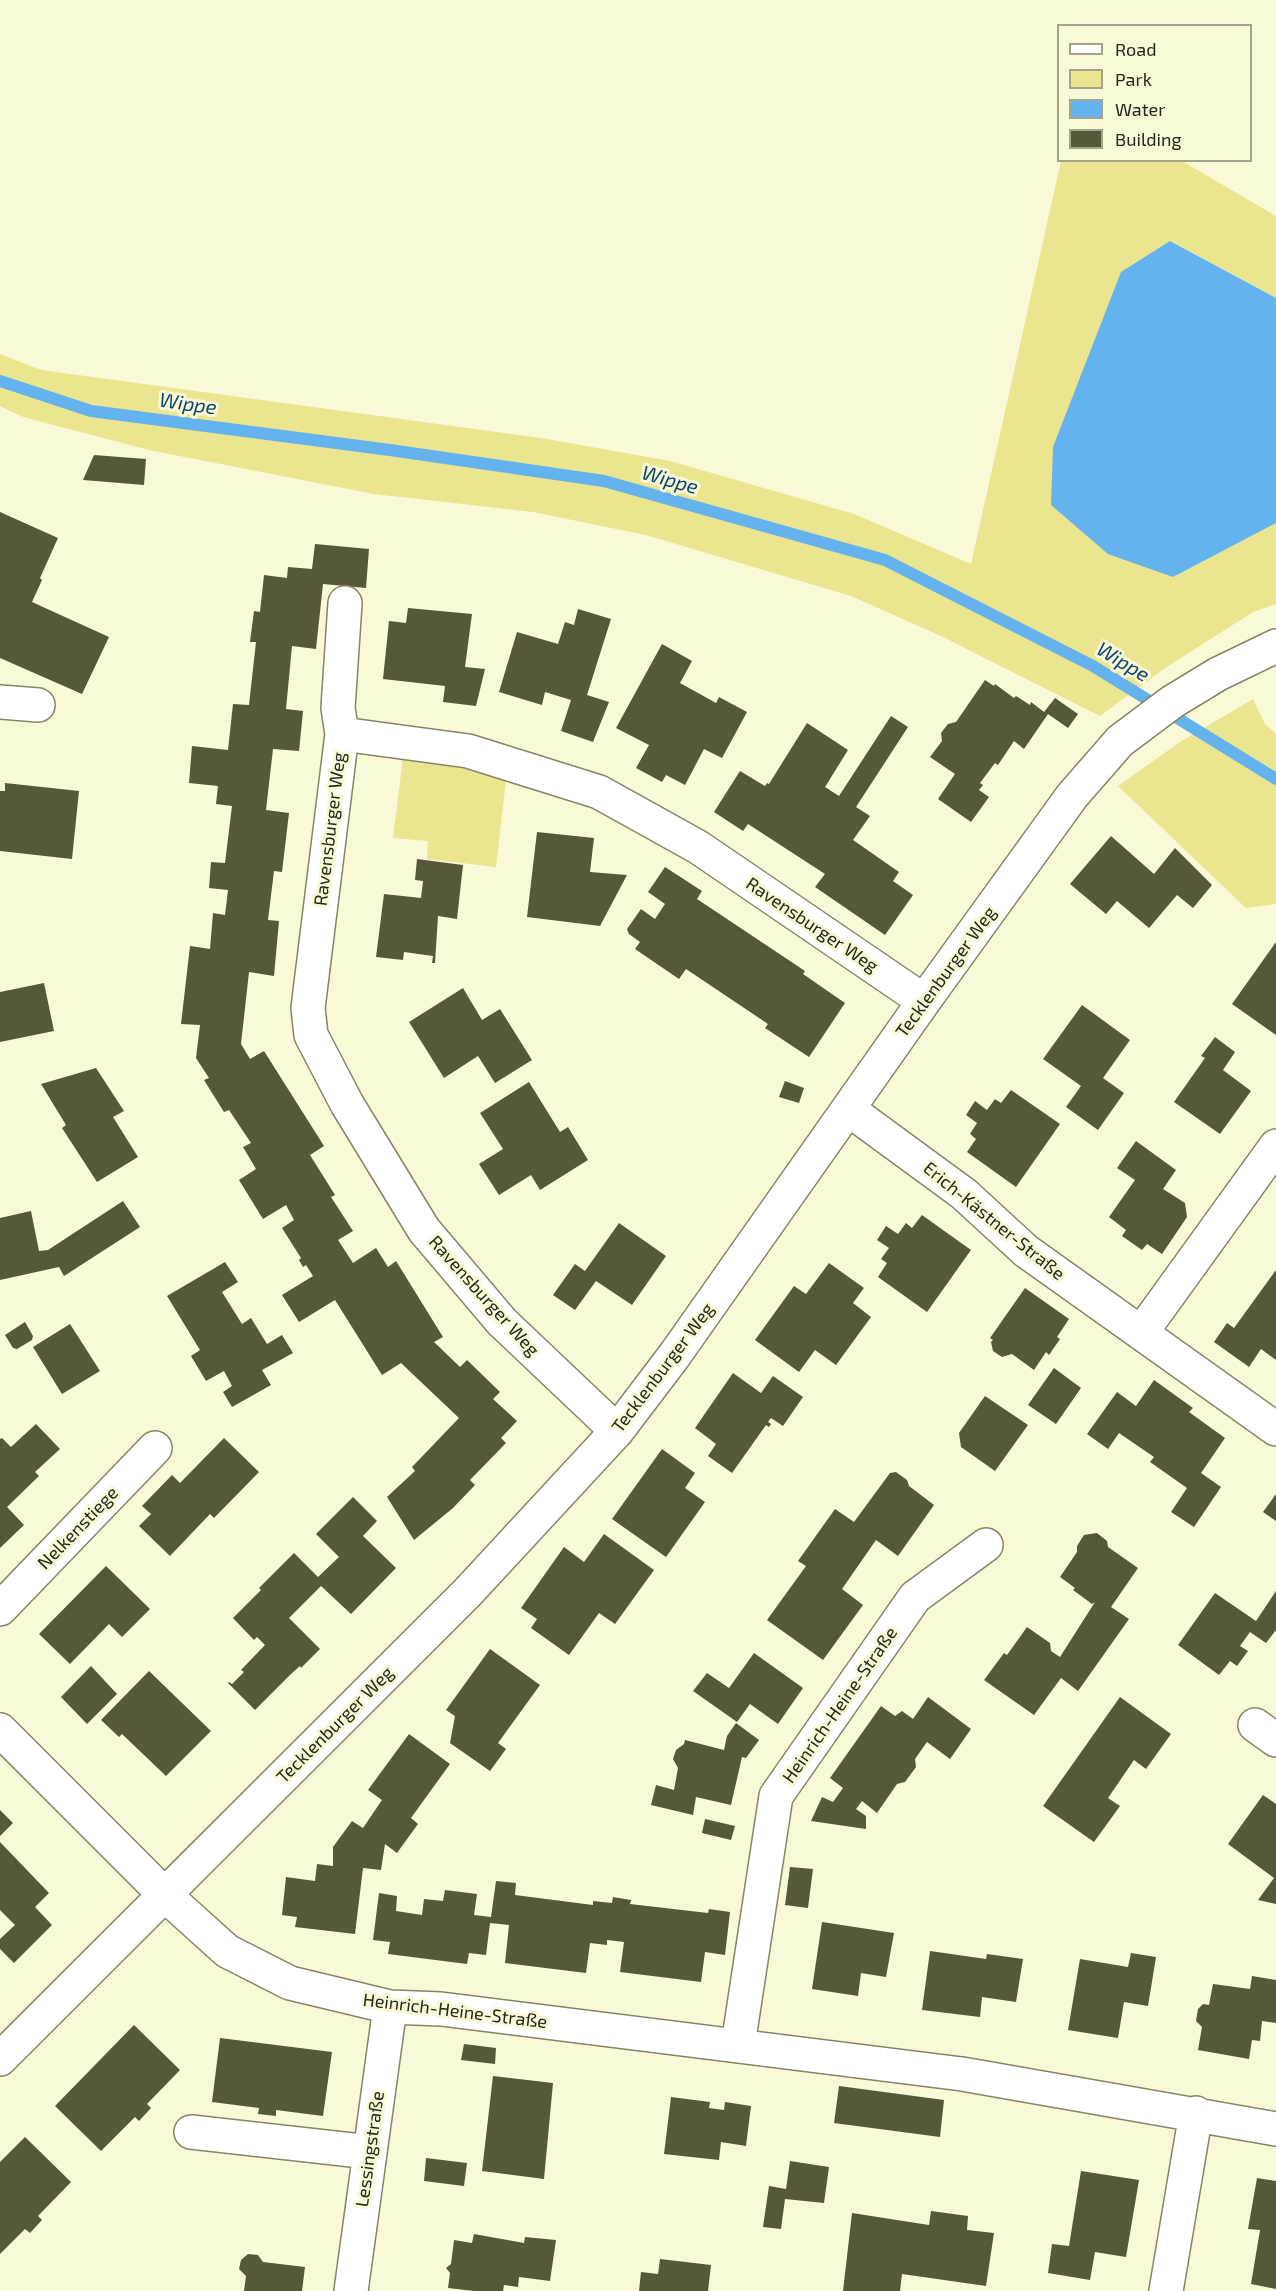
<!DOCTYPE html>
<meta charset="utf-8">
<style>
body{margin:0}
#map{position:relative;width:1276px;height:2291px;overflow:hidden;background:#f9f8d7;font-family:"Exo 2",sans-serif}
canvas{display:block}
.legend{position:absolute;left:1057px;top:24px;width:195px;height:138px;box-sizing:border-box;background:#f9f8d7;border:2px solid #a5a48b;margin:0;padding:8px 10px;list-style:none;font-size:18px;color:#27261a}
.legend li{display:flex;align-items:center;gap:12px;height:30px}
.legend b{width:30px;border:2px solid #a5a48b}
</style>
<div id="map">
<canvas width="1276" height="2291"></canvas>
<ul class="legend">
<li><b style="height:8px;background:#fff"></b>Road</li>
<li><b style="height:16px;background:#eae58e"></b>Park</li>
<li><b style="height:16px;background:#64b2ee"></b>Water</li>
<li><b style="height:16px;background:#58573a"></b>Building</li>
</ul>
</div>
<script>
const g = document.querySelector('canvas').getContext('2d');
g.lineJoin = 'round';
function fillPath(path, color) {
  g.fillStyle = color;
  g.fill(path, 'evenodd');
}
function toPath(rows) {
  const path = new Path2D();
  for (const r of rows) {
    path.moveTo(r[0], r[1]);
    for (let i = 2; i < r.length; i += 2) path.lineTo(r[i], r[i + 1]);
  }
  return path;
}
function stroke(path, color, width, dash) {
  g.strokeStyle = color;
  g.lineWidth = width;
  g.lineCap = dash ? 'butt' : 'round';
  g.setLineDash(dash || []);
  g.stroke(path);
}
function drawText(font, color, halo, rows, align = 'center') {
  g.font = font + ' "Exo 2",sans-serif';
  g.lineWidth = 6;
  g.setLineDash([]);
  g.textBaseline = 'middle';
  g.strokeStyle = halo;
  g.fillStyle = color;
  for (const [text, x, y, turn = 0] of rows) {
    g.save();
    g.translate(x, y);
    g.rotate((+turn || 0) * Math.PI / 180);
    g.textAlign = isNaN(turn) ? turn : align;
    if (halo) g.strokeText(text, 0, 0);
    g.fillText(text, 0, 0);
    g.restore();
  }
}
fillPath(toPath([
 [1061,161,1182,161,1276,216,1276,298,1171,241,1173,577,1276,523,1276,604,1253,612,1165,668,1100,716,941,636,851,596,646,535,533,512,374,494,149,450,23,417,0,406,0,354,41,370,541,438,670,461,854,514,971,564],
 [1253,699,1265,724,1276,734,1276,904,1246,908,1118,786,1180,742],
 [403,758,480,771,506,780,496,867,427,859,428,841,393,838]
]), '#eae58e');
fillPath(toPath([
 [1170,241,1276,298,1276,523,1173,577,1108,554,1051,505,1053,447,1121,272]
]), '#64b2ee');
stroke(toPath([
 [0,381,91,411,390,450,604,481,885,560,1093,666,1276,779]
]), '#64b2ee', 12);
fillPath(toPath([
 [94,455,146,459,144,485,83,480],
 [0,512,58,538,40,578,42,580,32,602,109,637,82,694,0,658],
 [315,544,369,549,366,588,323,584,316,649,292,646,286,709,303,711,299,751,273,749,266,810,289,813,282,872,274,871,268,920,279,921,274,976,249,972,241,1044,250,1059,264,1051,324,1146,310,1155,335,1195,331,1197,353,1231,338,1240,353,1263,376,1248,388,1267,396,1261,443,1337,434,1342,460,1367,467,1360,500,1392,493,1399,517,1421,501,1438,506,1443,470,1480,475,1485,453,1508,414,1540,387,1497,415,1471,412,1467,459,1418,401,1363,382,1375,335,1300,299,1322,282,1295,313,1276,306,1265,303,1267,299,1260,301,1258,282,1228,294,1220,286,1205,263,1219,239,1180,256,1169,243,1147,251,1143,229,1110,224,1112,204,1080,209,1078,196,1058,200,1025,181,1024,190,946,210,949,213,913,225,915,228,890,209,888,211,862,225,863,232,806,216,804,218,786,189,783,192,746,228,750,233,704,249,705,256,642,250,642,254,611,260,612,264,575,287,578,288,567,312,569],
 [408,608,472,614,465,667,485,669,476,706,443,702,445,686,383,679,389,621,406,623],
 [578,609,611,619,587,695,609,702,593,742,561,731,571,700,545,692,542,705,499,692,517,632,558,644,565,622,574,625],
 [662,644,692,661,680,683,716,703,719,697,747,712,722,758,704,749,685,785,666,775,662,782,636,768,649,745,616,728],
 [985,680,994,686,995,684,1014,698,1016,696,1030,705,1031,702,1044,712,1055,698,1078,714,1068,728,1048,714,1024,749,1014,741,998,765,995,763,980,783,983,785,979,790,989,797,971,822,938,799,955,774,930,757,942,741,941,733,948,724,956,722],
 [891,716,908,727,856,807,870,816,853,840,899,872,893,881,913,895,885,935,815,887,825,874,748,824,743,831,714,812,740,771,765,786,767,783,769,784,807,723,848,750,825,787,839,796],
 [5,783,79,791,72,859,0,851,0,791,5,791],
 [537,832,594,838,590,872,627,875,600,926,527,917],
 [1111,836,1154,874,1175,848,1212,885,1193,908,1177,895,1149,928,1117,901,1106,914,1070,884],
 [417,859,463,865,457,919,438,916,435,963,432,963,433,956,404,952,403,960,376,957,384,894,421,898,423,881,415,880],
 [665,867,702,891,697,899,805,971,803,974,845,1003,809,1057,765,1028,768,1024,686,969,679,979,635,949,640,942,629,934,627,929,641,909,655,919,665,904,648,892],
 [1276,942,1276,1035,1232,1004],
 [44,983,54,1031,0,1042,0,992],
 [463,988,482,1020,500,1009,532,1060,495,1083,478,1056,444,1078,409,1022],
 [1082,1005,1130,1040,1103,1078,1124,1093,1098,1130,1066,1107,1081,1086,1043,1059],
 [1215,1037,1235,1052,1223,1070,1251,1091,1220,1134,1174,1102,1205,1058,1201,1056],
 [96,1068,124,1111,113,1117,138,1157,97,1182,62,1128,66,1125,41,1084],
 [785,1081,804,1088,799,1103,779,1097],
 [529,1082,560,1132,568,1127,588,1160,540,1190,531,1175,499,1195,479,1164,503,1149,480,1113],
 [1011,1090,1060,1124,1016,1187,967,1152,976,1139,970,1134,977,1123,966,1115,975,1101,987,1110,995,1099,1001,1103],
 [1136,1141,1176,1170,1163,1189,1185,1203,1187,1217,1162,1254,1147,1244,1142,1250,1122,1236,1126,1230,1109,1217,1135,1180,1117,1168],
 [123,1201,140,1227,64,1276,59,1267,0,1280,0,1218,31,1211,39,1251,48,1250],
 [922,1215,971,1250,927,1312,878,1277,887,1263,881,1259,889,1248,877,1240,886,1226,898,1234,906,1223,912,1228],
 [619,1223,666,1256,632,1305,596,1281,575,1310,553,1295,575,1264,585,1271],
 [225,1262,238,1282,222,1292,242,1324,251,1318,267,1344,282,1335,293,1353,262,1370,271,1385,232,1407,223,1392,232,1386,224,1371,206,1381,191,1356,200,1350,167,1296],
 [829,1263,864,1288,853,1303,871,1317,836,1365,815,1350,799,1372,755,1340,794,1286,806,1294],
 [1276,1270,1276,1360,1261,1349,1249,1367,1214,1342,1227,1323,1234,1328],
 [1025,1288,1069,1319,1057,1337,1060,1339,1049,1355,1046,1352,1034,1370,1012,1354,1002,1357,993,1351,991,1342,993,1340,990,1338],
 [25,1322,33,1336,32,1340,17,1349,13,1348,5,1335],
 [70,1324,100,1371,62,1394,33,1347],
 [1054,1368,1081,1388,1056,1424,1028,1405],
 [733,1373,761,1393,773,1376,803,1397,783,1426,771,1418,768,1422,771,1424,769,1427,766,1425,732,1473,708,1456,716,1444,695,1428],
 [1154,1380,1193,1408,1189,1412,1225,1438,1201,1473,1221,1487,1194,1527,1171,1512,1187,1488,1150,1462,1154,1457,1119,1433,1108,1449,1087,1434,1117,1392,1136,1406],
 [985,1396,1028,1425,995,1471,961,1447,959,1433],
 [36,1424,60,1449,35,1472,39,1476,7,1507,24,1525,0,1548,0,1439,2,1438,11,1447],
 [224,1438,259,1472,214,1518,210,1514,170,1556,139,1526,151,1514,142,1506,172,1475,180,1483],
 [662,1449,695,1473,685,1488,705,1502,666,1557,612,1519],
 [896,1472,907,1480,909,1486,934,1505,898,1556,876,1540,842,1589,863,1605,823,1660,767,1620,806,1566,798,1561,835,1509,854,1522,890,1473],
 [1276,1494,1276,1521,1263,1512],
 [353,1497,377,1521,363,1536,396,1568,351,1614,321,1586,289,1618,320,1649,301,1668,300,1666,291,1674,255,1710,228,1683,229,1682,232,1684,244,1672,241,1670,265,1645,257,1637,254,1640,233,1618,261,1590,259,1588,294,1553,318,1577,339,1557,316,1534],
 [1097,1533,1107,1541,1108,1547,1138,1568,1111,1607,1129,1619,1078,1691,1061,1678,1034,1715,984,1680,1004,1653,1007,1655,1027,1627,1050,1643,1051,1651,1060,1657,1095,1602,1092,1604,1073,1590,1075,1588,1060,1577,1077,1552,1077,1546,1084,1535],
 [604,1534,654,1570,615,1624,599,1613,569,1655,531,1628,537,1619,521,1608,564,1547,584,1562],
 [106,1566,150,1609,122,1637,109,1624,70,1664,39,1634],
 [1276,1591,1276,1630,1266,1643,1250,1632,1240,1646,1248,1651,1237,1666,1230,1661,1219,1675,1178,1645,1215,1593,1256,1621],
 [490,1649,540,1685,498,1743,506,1749,490,1771,450,1743,455,1716,446,1710],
 [754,1653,803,1688,778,1724,750,1704,737,1722,693,1691,707,1673,729,1688],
 [91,1666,117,1694,87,1724,61,1697],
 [149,1671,211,1731,166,1776,122,1734,119,1737,101,1720],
 [928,1697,971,1729,950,1759,927,1742,915,1759,916,1767,905,1782,897,1784,877,1813,862,1801,856,1809,866,1816,866,1829,811,1821,822,1797,833,1802,843,1788,830,1778,881,1706,895,1716,902,1711,913,1719],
 [1120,1697,1171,1734,1146,1769,1134,1760,1108,1798,1120,1806,1094,1842,1043,1806],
 [736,1723,759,1740,746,1758,742,1757,731,1805,696,1797,693,1815,651,1805,656,1785,674,1790,678,1768,673,1759,676,1750,684,1744,685,1740,724,1750,727,1736],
 [409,1734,450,1764,411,1818,418,1824,397,1853,385,1844,381,1870,363,1868,355,1934,295,1927,297,1917,282,1915,286,1877,315,1881,317,1864,333,1866,333,1847,352,1821,363,1828,382,1800,368,1790],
 [1263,1795,1276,1804,1276,1904,1258,1900,1274,1878,1228,1844],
 [0,1810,13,1823,0,1836],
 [705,1819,735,1826,731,1840,702,1833],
 [0,1842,49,1893,35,1907,52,1925,14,1963,0,1949,0,1939,15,1925,0,1910],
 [790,1867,813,1869,808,1908,785,1905],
 [496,1881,516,1883,515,1895,593,1905,593,1901,612,1903,613,1897,631,1900,630,1904,708,1913,709,1909,730,1912,725,1955,705,1952,701,1982,620,1972,624,1942,607,1940,607,1945,590,1943,586,1973,505,1963,509,1925,490,1923,486,1955,469,1953,467,1964,388,1954,390,1942,373,1940,379,1893,397,1896,396,1911,422,1915,424,1899,443,1901,445,1890,477,1894,474,1915,491,1917],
 [822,1922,894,1933,886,1977,861,1973,858,1996,812,1989],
 [930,1951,986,1959,987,1954,1023,1959,1016,2002,982,1997,980,2017,922,2010],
 [1131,1953,1156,1957,1148,2006,1124,2002,1118,2038,1068,2030,1080,1959,1128,1967],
 [1252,1976,1276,1980,1276,2023,1262,2021,1260,2041,1252,2040,1249,2059,1198,2050,1202,2027,1196,2021,1198,2009,1203,2004,1209,2005,1213,1984,1250,1989],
 [134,2025,180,2070,147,2104,151,2108,139,2121,135,2117,101,2151,55,2106],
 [220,2038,332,2052,323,2116,276,2110,276,2116,258,2114,259,2108,212,2102],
 [464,2044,496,2048,495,2064,461,2060],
 [493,2076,553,2083,544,2179,482,2171],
 [839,2086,944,2100,940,2137,834,2123],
 [671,2097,710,2102,709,2108,724,2110,725,2102,751,2106,746,2146,721,2142,719,2160,664,2154],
 [25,2137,71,2182,38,2216,42,2220,30,2233,25,2229,0,2254,0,2162],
 [426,2158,467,2163,464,2186,424,2181],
 [790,2161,829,2167,824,2203,785,2199,781,2229,763,2227,769,2186,786,2189],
 [1081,2171,1139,2180,1126,2257,1095,2252,1090,2280,1048,2273,1052,2244,1069,2246],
 [1257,2178,1276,2181,1276,2289,1251,2284,1260,2230,1248,2229],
 [931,2211,968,2216,967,2230,994,2233,986,2286,902,2274,900,2291,843,2291,852,2213,929,2225],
 [474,2234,524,2243,525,2237,556,2240,550,2281,519,2277,518,2287,504,2285,503,2291,474,2291,448,2288,450,2273,446,2268,451,2264,454,2240,472,2243],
 [248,2254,258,2255,263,2262,305,2267,302,2291,244,2291,246,2276,239,2269,241,2260],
 [660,2259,711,2265,708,2291,639,2291,641,2272,658,2274]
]), '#58573a');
const minor = toPath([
 [345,603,338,708,342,734,308,1008,311,1035,347,1104,424,1230,502,1322,617,1431],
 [0,702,38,705],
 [342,734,468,751,599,792,698,847,924,1001],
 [848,1109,964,1194,1026,1251,1276,1429],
 [1141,1333,1276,1146],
 [0,1609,155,1448],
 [1255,1725,1276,1740],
 [0,1730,165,1895,227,1951,290,1983,390,2007,441,2009,962,2074,1276,2129],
 [738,2045,776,1796,915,1597,986,1545],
 [0,2059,468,1592,617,1431,674,1356,924,1001,1072,796,1120,741,1172,702,1218,674,1276,646],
 [191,2132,370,2152],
 [351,2291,390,2007],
 [1166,2291,1196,2113]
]);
stroke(minor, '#878567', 36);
stroke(minor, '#fff', 33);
drawText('18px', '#27261a', '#f9f8d7', [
 ["Ravensburger Weg",330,829,-83],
 ["Ravensburger Weg",812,925,34],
 ["Tecklenburger Weg",946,972,-54],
 ["Erich-Kästner-Straße",994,1221,39],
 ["Ravensburger Weg",484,1296,48],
 ["Tecklenburger Weg",663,1368,-53],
 ["Nelkenstiege",78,1528,-46],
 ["Heinrich-Heine-Straße",840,1705,-55],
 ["Tecklenburger Weg",335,1725,-45],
 ["Heinrich-Heine-Straße",455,2011,7],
 ["Lessingstraße",370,2149,-82]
]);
drawText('italic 20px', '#06456c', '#f9f8d7', [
 ["Wippe",188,404,8],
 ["Wippe",670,480,16],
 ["Wippe",1123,662,31]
]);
</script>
